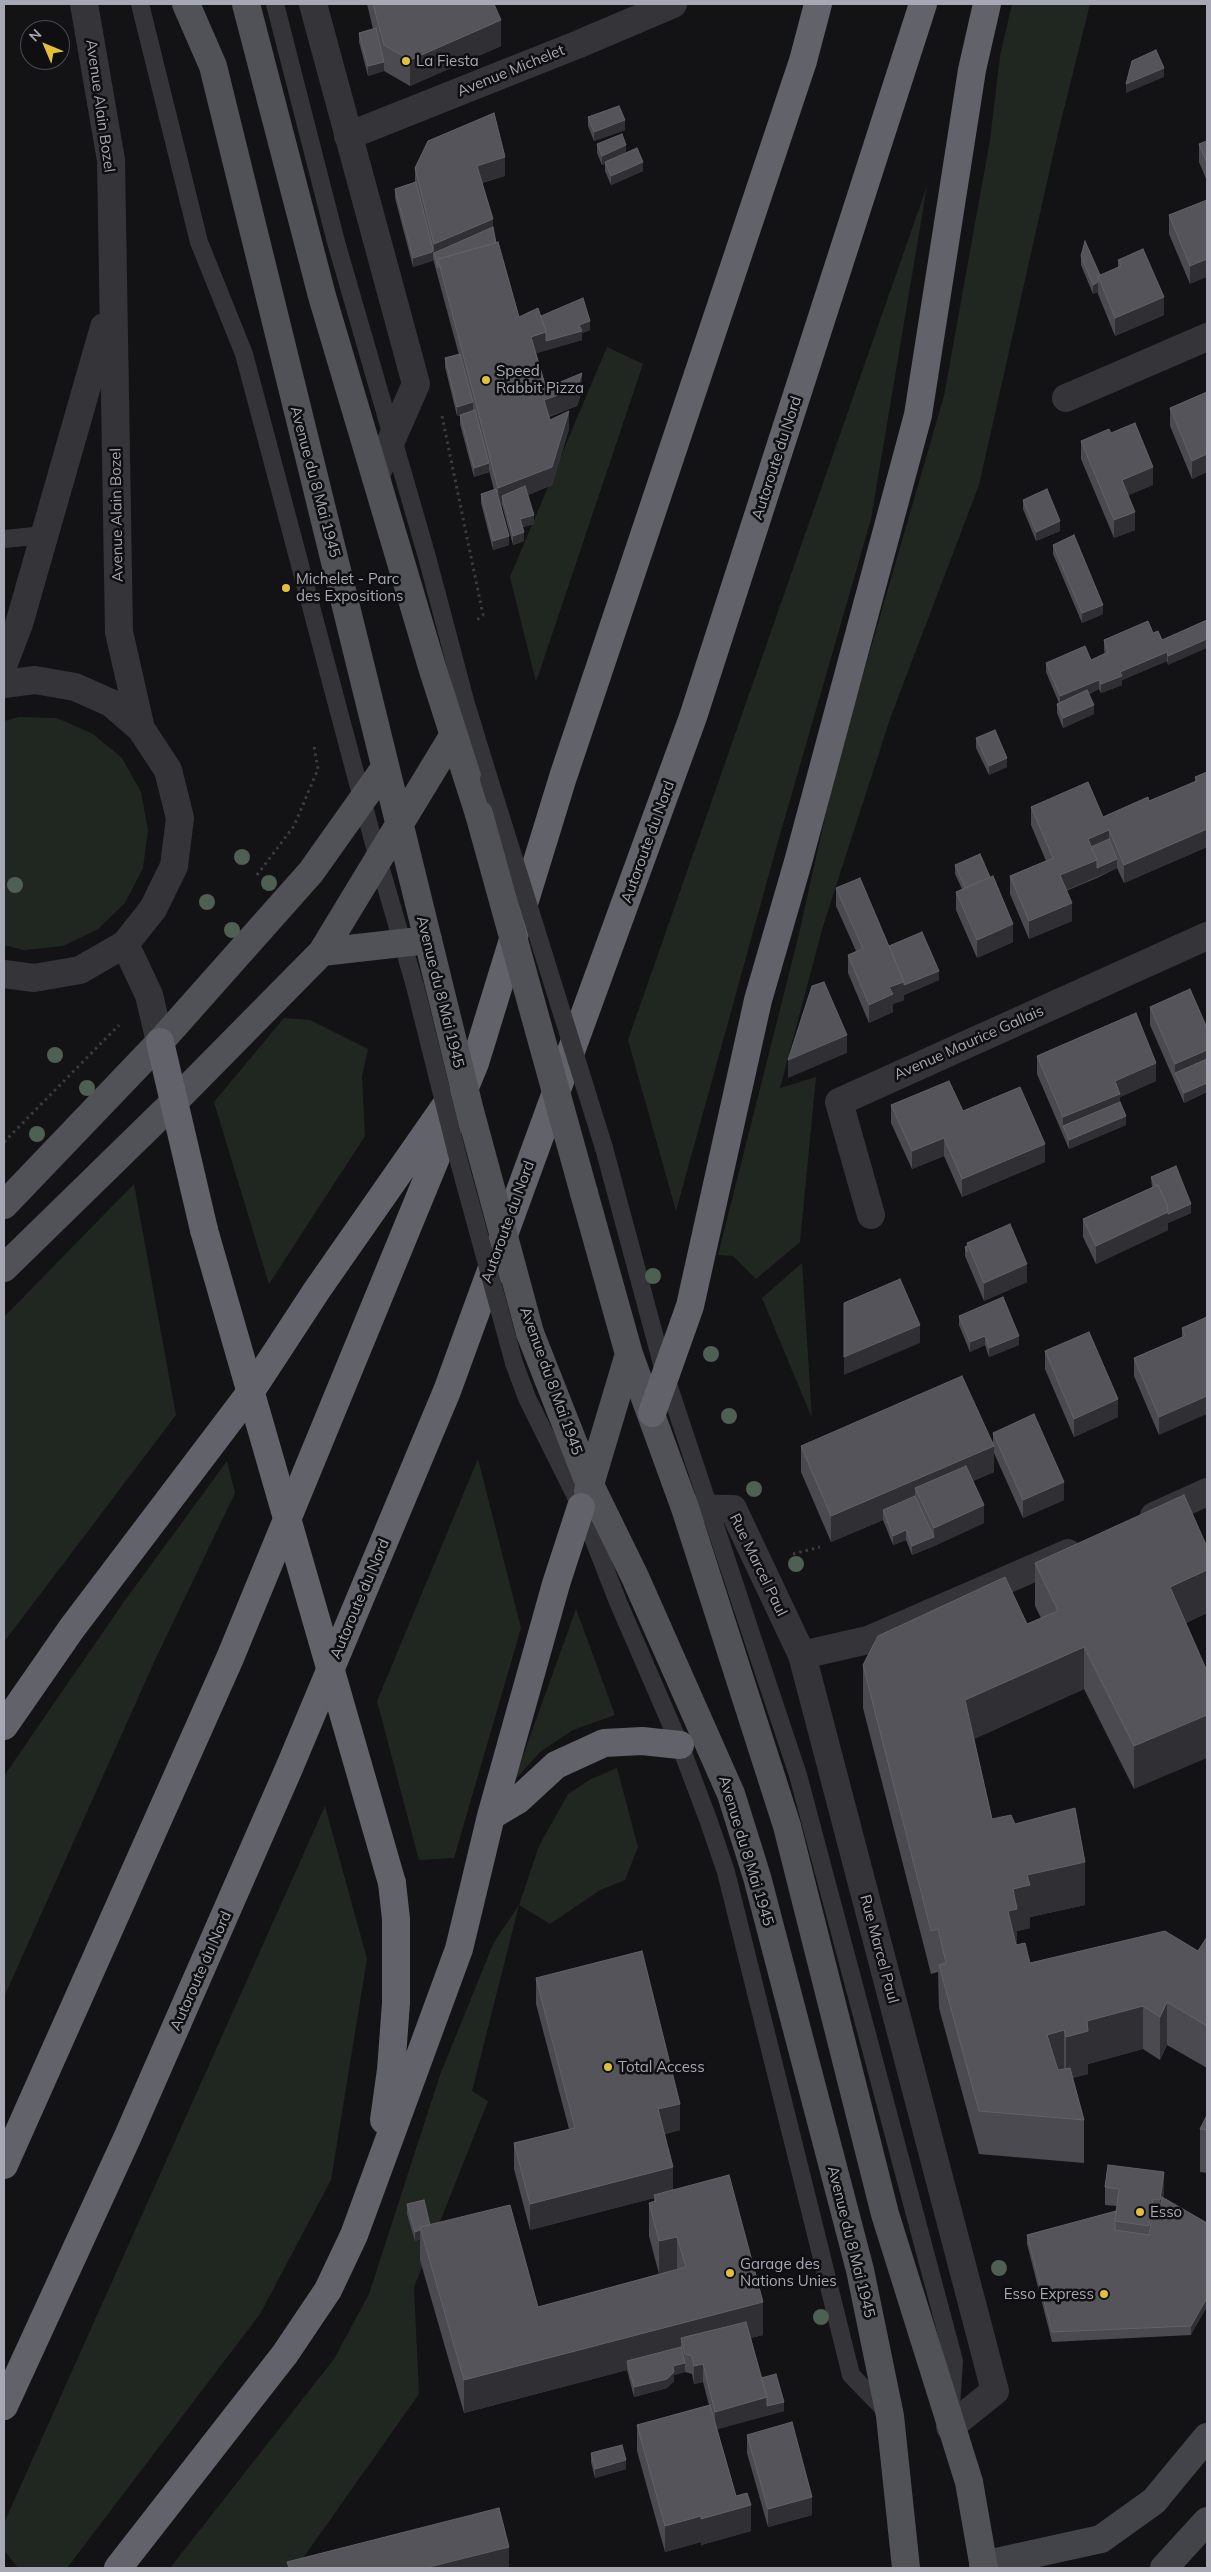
<!DOCTYPE html>
<style>
body{margin:0}
#map{position:relative;width:1211px;height:2572px;overflow:hidden;background:#131315;font-family:Mulish,sans-serif}
canvas{display:block}
.frame{position:absolute;inset:0;border:5px solid #a6a8b4;pointer-events:none}
.north{position:absolute;left:20px;top:20px;width:50px;height:50px;box-sizing:border-box;background:#0f0e10;border:1px solid #4b4c52;border-radius:50%;rotate:315deg;font-size:14px;font-weight:700;line-height:20px;text-align:center;color:#a6a8b4}
.north::after{content:'';display:block;margin:auto;width:18px;height:22px;background:#e1c03f;clip-path:polygon(50% 0,100% 100%,50% 72%,0 100%)}
</style>
<div id="map">
<canvas width="1211" height="2572"></canvas>
<div class="frame"></div>
<div class="north">N</div>
</div>
<script>
const g = document.querySelector('canvas').getContext('2d');
g.lineJoin = 'round';
function fillPath(path, color) {
  g.fillStyle = color;
  g.fill(path, 'evenodd');
}
function toPath(rows) {
  const path = new Path2D();
  for (const r of rows) {
    path.moveTo(r[0], r[1]);
    for (let i = 2; i < r.length; i += 2) path.lineTo(r[i], r[i + 1]);
  }
  return path;
}
function stroke(path, color, width, dash) {
  g.strokeStyle = color;
  g.lineWidth = width;
  g.lineCap = dash ? 'butt' : 'round';
  g.setLineDash(dash || []);
  g.stroke(path);
}
function drawText(font, color, halo, rows, align = 'center') {
  g.font = font + ' Mulish,sans-serif';
  g.lineWidth = 5;
  g.setLineDash([]);
  g.textBaseline = 'middle';
  g.strokeStyle = halo;
  g.fillStyle = color;
  for (const [text, x, y, turn = 0] of rows) {
    g.save();
    g.translate(x, y);
    g.rotate((+turn || 0) * Math.PI / 180);
    g.textAlign = isNaN(turn) ? turn : align;
    if (halo) g.strokeText(text, 0, 0);
    g.fillText(text, 0, 0);
    g.restore();
  }
}
fillPath(toPath([
 [1012,4,1090,4,1058,133,979,485,891,716,823,926,780,1088,816,1077,800,1242,756,1279,733,1256,718,1255,798,938,836,768,944,396,990,140,1000,56],
 [927,186,871,519,777,845,676,1211,628,1040],
 [607,347,643,364,536,682,510,577],
 [19,717,57,718,93,734,122,758,141,792,148,830,143,868,125,903,98,929,63,946,24,950,4,945,4,721],
 [284,1018,310,1020,368,1049,362,1076,365,1136,269,1284,214,1102],
 [134,1184,176,1415,4,1642,4,1317],
 [802,1263,812,1418,762,1298],
 [478,1459,521,1628,454,1858,419,1860,377,1701],
 [227,1461,235,1493,155,1660,4,1997,4,1776,123,1603],
 [576,1609,615,1715,573,1730,541,1751,514,1781],
 [617,1768,638,1847,625,1880,600,1890,550,1924,519,1905,472,2091,488,2101,414,2287,419,2394,296,2568,170,2568,334,2359,369,2294,440,2075,494,1942,519,1905,539,1846,568,1794,591,1779],
 [325,1806,367,1959,331,2180,260,2314,67,2568,18,2568,4,2550,4,2523]
]), '#202721');
stroke(toPath([
 [442,416,483,615,477,620],
 [257,875,294,826,318,769,314,746],
 [4,1142,119,1025],
 [793,1554,820,1547]
]), '#3b3c40', 3, [2.5, 4]);
stroke(toPath([
 [140,4,199,242,244,354,378,859,415,986],
 [275,4,336,242,427,557,466,704,489,779],
 [4,539,45,535],
 [604,1148,665,1375,798,1775,954,2361,951,2407],
 [514,1363,527,1398,581,1507,618,1602,680,1745,709,1822,726,1872,851,2375,889,2414]
]), '#353539', 18);
stroke(toPath([
 [84,4,111,160,119,632,141,729],
 [313,4,416,384,376,475],
 [348,136,579,44,673,4],
 [1066,398,1207,337],
 [4,663,19,624,104,327],
 [4,684,35,680,75,687,111,703,141,729,168,770,180,818,174,866,153,909,125,944,80,970,34,978,4,974],
 [125,944,149,995,160,1042],
 [871,1215,839,1102,1207,936],
 [685,1508,733,1509,802,1655,995,2391,950,2427],
 [1154,1516,1207,1492],
 [802,1655,868,1640,1068,1553]
]), '#353539', 28);
stroke(toPath([
 [983,2565,1101,2539,1154,2501,1207,2437],
 [1164,2568,1207,2521]
]), '#434449', 28);
stroke(toPath([
 [186,4,213,66,428,940,322,952],
 [246,4,322,296,432,667,479,814],
 [584,1193,629,1354,685,1508,787,1826,885,2214,969,2482,984,2568],
 [4,1205,160,1042,311,872,384,769],
 [4,1268,173,1103,322,952,453,736],
 [530,1333,590,1485,635,1577,731,1794,757,1877,860,2270,890,2416,906,2568],
 [588,1491,629,1354]
]), '#515158', 28);
stroke(toPath([
 [160,1042,204,1230],
 [652,1413,690,1306,758,1000,798,862,918,415,972,70,987,4],
 [4,1726,72,1628,247,1397,317,1290,446,1105],
 [491,1816,518,1800,556,1765,604,1743,642,1741,680,1745],
 [384,2120,391,2070,396,2003,396,1919,392,1883],
 [4,2165,230,1658,475,1063,563,777,803,61,818,4],
 [4,2406,128,2136,290,1766,447,1391,693,717,923,4],
 [118,2568,285,2354,328,2290,354,2235,459,1949,491,1816,556,1584,581,1507]
]), '#61626a', 28);
stroke(toPath([
 [489,779,604,1148],
 [415,986,458,1158,514,1363]
]), '#353539', 18);
stroke(toPath([
 [479,814,584,1193],
 [428,940,470,1111,530,1333]
]), '#515158', 28);
stroke(toPath([
 [204,1230,392,1883]
]), '#61626a', 28);
g.fillStyle = '#4e5f53';
for (const [x, y] of [
 [242,857],
 [269,883],
 [15,885],
 [207,902],
 [232,930],
 [55,1055],
 [87,1088],
 [37,1134],
 [653,1276],
 [711,1354],
 [729,1416],
 [754,1489],
 [796,1564],
 [999,2268],
 [821,2317]
]) {
  g.beginPath();
  g.arc(x, y, 8, 0, 2 * Math.PI);
  g.fill();
}
fillPath(toPath([
 [367,4,494,4,501,46,410,86,384,71,368,76,359,42,359,33,373,29],
 [588,117,625,130,594,141,588,126],
 [1207,141,1207,181,1199,162,1199,144],
 [597,144,626,153,643,171,611,185,605,171,605,164,602,165,597,153],
 [415,168,505,176,482,183,496,243,519,317,541,316,590,330,582,333,582,340,536,353,546,388,582,391,577,406,549,417,550,420,569,429,552,485,528,495,534,524,523,527,524,541,513,545,502,505,501,505,509,545,493,550,481,503,481,494,494,490,489,470,489,472,474,477,460,424,460,415,457,416,445,367,445,358,459,355,433,259,432,261,413,267,395,198,395,189,415,182],
 [1207,200,1190,284,1169,234,1169,215],
 [1081,256,1100,275,1118,268,1118,260,1164,315,1115,336,1098,294,1098,292,1093,294,1081,265],
 [1207,392,1207,472,1192,479,1170,426,1170,408],
 [1081,441,1153,485,1128,495,1135,530,1114,538,1081,459],
 [1023,500,1060,531,1036,541,1023,509],
 [1053,545,1103,614,1082,623,1053,554],
 [1207,620,1168,665,1167,661,1122,680,1122,685,1101,693,1099,689,1089,694,1094,714,1063,728,1057,713,1057,704,1059,703,1046,672,1046,663,1091,660,1105,654,1104,650,1104,640,1153,633,1162,640],
 [976,738,1007,767,989,775,976,748],
 [1207,772,1207,847,1124,883,1117,868,1097,878,1066,891,1072,921,1029,939,1010,894,1010,876,1046,861,1031,825,1031,807,1103,817,1149,801,1195,781,1195,777],
 [955,865,1013,942,977,958,956,910,956,892,962,889,955,874],
 [836,888,889,946,939,980,904,995,904,1000,893,1004,893,1012,869,1023,848,973,848,955,856,951,836,906],
 [1150,1007,1207,1028,1207,1092,1184,1103,1150,1025],
 [1037,1056,1156,1081,1120,1097,1120,1102,1126,1125,1069,1149,1037,1074],
 [891,1105,963,1111,1045,1162,962,1197,944,1156,912,1169,891,1123],
 [1151,1177,1191,1213,1168,1223,1168,1230,1096,1264,1083,1237,1083,1219,1152,1187],
 [967,1243,1027,1282,984,1301,965,1256,965,1247,967,1246],
 [959,1316,1019,1345,989,1357,985,1345,970,1352,959,1325],
 [1207,1317,1159,1435,1134,1376,1134,1358,1182,1337,1182,1328],
 [1045,1351,1118,1417,1074,1437,1045,1369],
 [993,1433,1064,1500,1023,1518,994,1453,994,1472,973,1481,984,1523,934,1546,912,1555,906,1540,893,1545,883,1520,831,1542,801,1472,801,1446,993,1444],
 [1207,1547,1207,1613,1186,1623,1134,1789,1084,1689,974,1739,992,1819,1015,1824,1085,1905,1030,1917,1030,1928,1017,1931,1017,1945,1030,1963,1198,1951,1207,1937,1207,2068,1167,2045,1160,2060,1143,2049,1088,2064,1088,2074,1072,2078,1084,2120,1084,2163,979,2154,939,2008,938,1972,931,1974,863,1708,863,1665,1027,1624,1041,1618,1035,1606,1035,1563],
 [536,1978,680,2130,665,2134,673,2190,763,2335,751,2338,761,2378,784,2411,717,2429,736,2496,751,2531,701,2545,701,2542,665,2552,637,2451,637,2425,709,2405,703,2382,694,2384,692,2374,685,2372,674,2375,674,2381,667,2388,634,2397,627,2370,464,2413,420,2260,420,2239,415,2241,407,2214,407,2204,430,2225,538,2307,659,2274,649,2236,649,2203,654,2202,654,2198,530,2230,514,2169,514,2143,569,2129,536,2004],
 [1207,2115,1207,2173,1200,2172,1200,2129],
 [1105,2187,1164,2190,1163,2198,1207,2223,1191,2335,1052,2342,1027,2244,1027,2235,1116,2211,1117,2206,1105,2205],
 [747,2435,812,2515,768,2527,747,2453],
 [591,2453,626,2469,595,2478,591,2462]
]), '#4a4a50');
fillPath(toPath([
 [501,20,501,46,410,86,410,60],
 [384,62,384,71,368,76,368,66],
 [1164,68,1164,77,1126,93,1126,84],
 [625,120,625,130,594,141,594,132],
 [626,145,626,155,605,162,605,164,602,165,602,156],
 [505,157,505,176,477,184,477,166],
 [643,162,643,171,611,185,611,176],
 [493,219,493,237,434,253,434,244],
 [433,249,433,259,432,261,413,267,413,258],
 [1207,259,1207,277,1190,284,1190,266],
 [1098,282,1098,292,1093,294,1093,285],
 [1164,297,1164,315,1115,336,1115,318],
 [590,321,590,330,582,333,582,340,531,355,531,337,546,332,579,325],
 [582,373,582,391,577,406,544,418,544,400],
 [473,402,473,411,457,416,457,407],
 [569,411,569,429,552,485,505,504,502,496,502,505,498,506,498,488],
 [1207,454,1207,472,1192,479,1192,461],
 [489,463,489,472,474,477,474,468],
 [1153,467,1153,485,1122,498,1122,480],
 [1135,512,1135,530,1114,538,1114,520],
 [534,515,534,524,520,528,520,519],
 [1060,521,1060,531,1036,541,1036,532],
 [524,532,524,541,513,545,513,536],
 [509,536,509,545,493,550,493,541],
 [1103,605,1103,614,1082,623,1082,613],
 [1207,639,1207,648,1168,665,1168,656],
 [1167,652,1167,661,1122,680,1122,685,1101,693,1101,684,1120,672],
 [1099,680,1099,689,1060,705,1060,696],
 [1094,705,1094,714,1063,728,1063,718],
 [1007,758,1007,767,989,775,989,766],
 [1207,829,1207,847,1124,883,1124,865],
 [1109,830,1109,848,1092,856,1088,839],
 [1117,859,1117,868,1060,893,1060,875,1097,860],
 [1072,903,1072,921,1029,939,1029,921],
 [1013,924,1013,942,977,958,977,940],
 [939,971,939,980,904,995,904,1000,893,1004,893,1012,869,1023,869,1005,889,987,904,982],
 [847,1035,847,1053,788,1078,788,1060],
 [1207,1050,1207,1068,1175,1073,1175,1064],
 [1156,1063,1156,1081,1120,1097,1120,1112,1063,1126,1063,1117,1115,1081],
 [1207,1083,1207,1092,1184,1103,1184,1093],
 [1126,1116,1126,1125,1069,1149,1069,1140],
 [944,1138,944,1156,912,1169,912,1151],
 [1045,1144,1045,1162,962,1197,962,1179],
 [1191,1204,1191,1213,1168,1223,1168,1230,1096,1264,1096,1246,1168,1212],
 [1027,1264,1027,1282,984,1301,984,1283],
 [920,1325,920,1343,844,1375,844,1357],
 [985,1336,985,1345,970,1352,970,1342],
 [1019,1336,1019,1345,989,1357,989,1348],
 [1207,1396,1207,1414,1159,1435,1159,1417],
 [1118,1399,1118,1417,1074,1437,1074,1419],
 [994,1446,994,1472,922,1503,915,1488,915,1506,883,1510,883,1520,831,1542,831,1516],
 [1064,1482,1064,1500,1023,1518,1023,1500],
 [984,1505,984,1523,934,1546,912,1555,912,1546,934,1537,934,1528],
 [906,1530,906,1540,893,1545,893,1536],
 [1207,1570,1207,1613,1170,1630,1170,1587],
 [1084,1647,1084,1689,965,1743,965,1700],
 [1207,1715,1207,1758,1134,1789,1134,1746],
 [1085,1862,1085,1905,1030,1917,1030,1928,1017,1931,1017,1952,1008,1911,1013,1889,1027,1875],
 [1167,2002,1167,2045,1160,2060,1160,2017],
 [1143,2006,1143,2049,1088,2064,1088,2074,1066,2080,1066,2037,1087,2021],
 [1064,2030,1064,2073,1047,2078,1047,2035],
 [680,2104,680,2130,658,2135,658,2109],
 [673,2167,673,2193,654,2195,654,2198,530,2230,530,2204],
 [1164,2172,1164,2190,1160,2218,1160,2200],
 [1153,2199,1153,2217,1149,2244,1149,2226],
 [420,2230,420,2239,415,2241,415,2232],
 [677,2237,677,2270,659,2274,659,2241],
 [1207,2298,1207,2307,1191,2335,1191,2326],
 [763,2302,763,2335,687,2355,681,2338,681,2356,627,2361,627,2370,464,2413,464,2380],
 [685,2363,685,2372,674,2375,674,2381,667,2388,634,2397,634,2387,673,2366],
 [703,2364,703,2382,694,2384,694,2366],
 [767,2397,784,2402,784,2411,715,2430,715,2412],
 [626,2460,626,2469,595,2478,595,2469],
 [812,2497,812,2515,768,2527,768,2509],
 [751,2505,751,2531,701,2545,701,2519],
 [701,2516,701,2542,665,2552,665,2526],
 [509,2547,509,2568,425,2568]
]), '#303034');
const building = toPath([
 [373,4,494,4,501,20,410,60,384,45,373,4],
 [376,28,384,62,368,66,359,33,376,28],
 [1156,50,1164,68,1126,84,1132,61,1156,50],
 [619,106,625,120,594,132,588,117,619,106],
 [494,113,505,157,477,166,493,219,434,244,415,168,428,141,494,113],
 [622,134,626,145,602,156,597,144,622,134],
 [1207,141,1207,163,1199,144,1207,141],
 [637,148,643,162,611,176,605,162,637,148],
 [416,182,433,249,432,252,413,258,395,189,416,182],
 [1207,200,1207,259,1190,266,1169,215,1207,200],
 [493,227,496,243,438,259,438,268,434,253,493,227],
 [1085,241,1100,275,1098,276,1098,282,1093,285,1081,256,1085,241],
 [498,242,519,317,538,308,546,332,531,337,546,388,582,373,577,388,544,400,550,420,569,411,552,467,498,488,438,259,498,242],
 [1143,249,1164,297,1115,318,1098,276,1121,266,1118,260,1143,249],
 [583,298,590,321,579,325,582,331,546,341,546,332,541,316,583,298],
 [460,354,473,402,457,407,445,358,460,354],
 [1207,392,1207,454,1192,461,1170,408,1207,392],
 [475,410,489,463,474,468,460,415,475,410],
 [1135,423,1153,467,1122,480,1135,512,1114,520,1081,441,1109,429,1111,433,1135,423],
 [525,486,534,515,520,519,524,532,513,536,502,496,525,486],
 [496,489,509,536,493,541,481,494,496,489],
 [1047,489,1060,521,1036,532,1023,500,1047,489],
 [1074,535,1103,605,1082,613,1053,545,1074,535],
 [1207,620,1207,639,1168,656,1167,652,1120,672,1122,676,1101,684,1099,680,1060,696,1046,663,1085,646,1091,660,1108,652,1104,640,1148,621,1153,633,1158,631,1162,640,1207,620],
 [1087,690,1094,705,1063,718,1057,704,1087,690],
 [995,730,1007,758,989,766,976,738,995,730],
 [1207,772,1207,829,1124,865,1109,830,1088,839,1097,860,1060,875,1072,903,1029,921,1010,876,1053,858,1031,807,1088,782,1103,817,1148,797,1149,801,1197,781,1195,777,1207,772],
 [1109,839,1117,859,1097,868,1097,860,1091,847,1109,839],
 [980,854,990,877,965,888,955,865,980,854],
 [993,876,1013,924,977,940,956,892,993,876],
 [860,878,904,982,889,987,893,994,869,1005,848,955,863,949,836,888,860,878],
 [922,932,939,971,904,985,904,982,889,946,922,932],
 [824,982,847,1035,788,1060,812,986,824,982],
 [1190,989,1207,1028,1207,1050,1175,1064,1150,1007,1190,989],
 [1136,1013,1156,1063,1115,1081,1120,1094,1063,1117,1037,1056,1136,1013],
 [1207,1059,1207,1083,1184,1093,1175,1073,1207,1059],
 [949,1081,963,1111,1020,1087,1045,1144,962,1179,944,1138,912,1151,891,1105,949,1081],
 [1120,1102,1126,1116,1069,1140,1063,1126,1120,1102],
 [1176,1166,1191,1204,1168,1214,1167,1205,1158,1185,1155,1186,1151,1177,1176,1166],
 [1158,1185,1167,1205,1168,1212,1096,1246,1083,1219,1158,1185],
 [1010,1224,1027,1264,984,1283,967,1243,1010,1224],
 [967,1246,967,1252,965,1247,967,1246],
 [900,1279,920,1325,844,1357,844,1303,900,1279],
 [1003,1297,1019,1336,989,1348,985,1336,970,1342,959,1316,1003,1297],
 [1207,1317,1207,1396,1159,1417,1134,1358,1185,1336,1182,1328,1207,1317],
 [1089,1332,1118,1399,1074,1419,1045,1351,1089,1332],
 [962,1376,994,1446,831,1516,801,1446,962,1376],
 [1034,1414,1064,1482,1023,1500,993,1433,1034,1414],
 [966,1466,984,1505,934,1528,915,1488,966,1466],
 [1184,1495,1207,1547,1207,1570,1170,1587,1207,1671,1207,1715,1134,1746,1084,1647,965,1700,992,1819,1011,1815,1015,1824,1075,1808,1085,1862,1027,1875,1030,1885,1013,1889,1017,1909,1008,1911,1016,1945,1025,1943,1030,1963,1165,1931,1198,1951,1207,1937,1207,2026,1167,2002,1160,2017,1143,2006,1087,2021,1088,2031,1066,2037,1064,2030,1047,2035,1058,2070,1070,2068,1084,2120,979,2111,939,1965,946,1963,938,1929,931,1931,863,1665,878,1636,1005,1577,1027,1624,1058,1611,1035,1563,1184,1495],
 [915,1496,934,1537,912,1546,906,1530,893,1536,883,1510,915,1496],
 [642,1951,680,2104,658,2109,673,2167,530,2204,514,2143,575,2128,536,1978,642,1951],
 [1207,2115,1207,2130,1200,2129,1207,2115],
 [1108,2165,1164,2172,1160,2200,1153,2199,1149,2226,1115,2221,1119,2189,1105,2187,1108,2165],
 [729,2175,763,2302,464,2380,420,2227,510,2205,538,2307,686,2267,677,2237,659,2241,649,2203,656,2201,654,2195,729,2175],
 [1162,2197,1207,2223,1207,2298,1191,2326,1052,2332,1027,2235,1116,2211,1115,2221,1115,2230,1149,2235,1153,2208,1160,2209,1162,2197],
 [424,2200,430,2225,420,2227,420,2230,415,2232,407,2204,424,2200],
 [746,2322,767,2397,715,2412,703,2364,694,2366,692,2356,685,2354,681,2338,746,2322],
 [681,2347,685,2363,673,2366,674,2372,667,2379,634,2387,627,2361,681,2347],
 [776,2374,784,2402,767,2406,767,2397,761,2378,776,2374],
 [710,2405,736,2496,747,2493,751,2505,701,2519,701,2516,665,2526,637,2425,710,2405],
 [792,2422,812,2497,768,2509,747,2435,792,2422],
 [622,2445,626,2460,595,2469,591,2453,622,2445],
 [499,2508,509,2547,425,2568,289,2568,287,2562,499,2508]
]);
fillPath(building, '#54545a');
stroke(building, '#616168', 1);
for (const [x, y, r, color] of [
 [406,61,5,"#e1c03f"],
 [486,380,5,"#e1c03f"],
 [286,588,5,"#e1c03f"],
 [608,2067,5,"#e1c03f"],
 [1140,2212,5,"#e1c03f"],
 [730,2273,5,"#e1c03f"],
 [1104,2294,5,"#e1c03f"]
]) {
  const dot = new Path2D();
  dot.arc(x, y, r, 0, 2 * Math.PI);
  g.fillStyle = color;
  g.fill(dot);
  stroke(dot, '#0f0e10', 2);
}
drawText('15px', '#a6a8b4', '#0f0e10', [
 ["La Fiesta",416,61],
 ["Speed",496,371],
 ["Rabbit Pizza",496,388],
 ["Michelet - Parc",296,579],
 ["des Expositions",296,596],
 ["Total Access",618,2067],
 ["Esso",1150,2212],
 ["Garage des",740,2264],
 ["Nations Unies",740,2281],
 ["Esso Express",1094,2294,"right"]
], 'left');
drawText('15px', '#a6a8b4', '#0f0e10', [
 ["Avenue Michelet",511,71,-22],
 ["Avenue Alain Bozel",100,106,82],
 ["Autoroute du Nord",777,458,-72],
 ["Avenue du 8 Mai 1945",315,482,75],
 ["Avenue Alain Bozel",117,515,-91],
 ["Autoroute du Nord",648,842,-70],
 ["Avenue du 8 Mai 1945",440,992,76],
 ["Avenue Maurice Gallais",969,1043,-24],
 ["Autoroute du Nord",508,1222,-70],
 ["Avenue du 8 Mai 1945",551,1381,70],
 ["Rue Marcel Paul",758,1565,64],
 ["Autoroute du Nord",360,1599,-67],
 ["Avenue du 8 Mai 1945",746,1851,73],
 ["Rue Marcel Paul",879,1949,75],
 ["Autoroute du Nord",201,1971,-66],
 ["Avenue du 8 Mai 1945",851,2242,76]
]);
</script>
